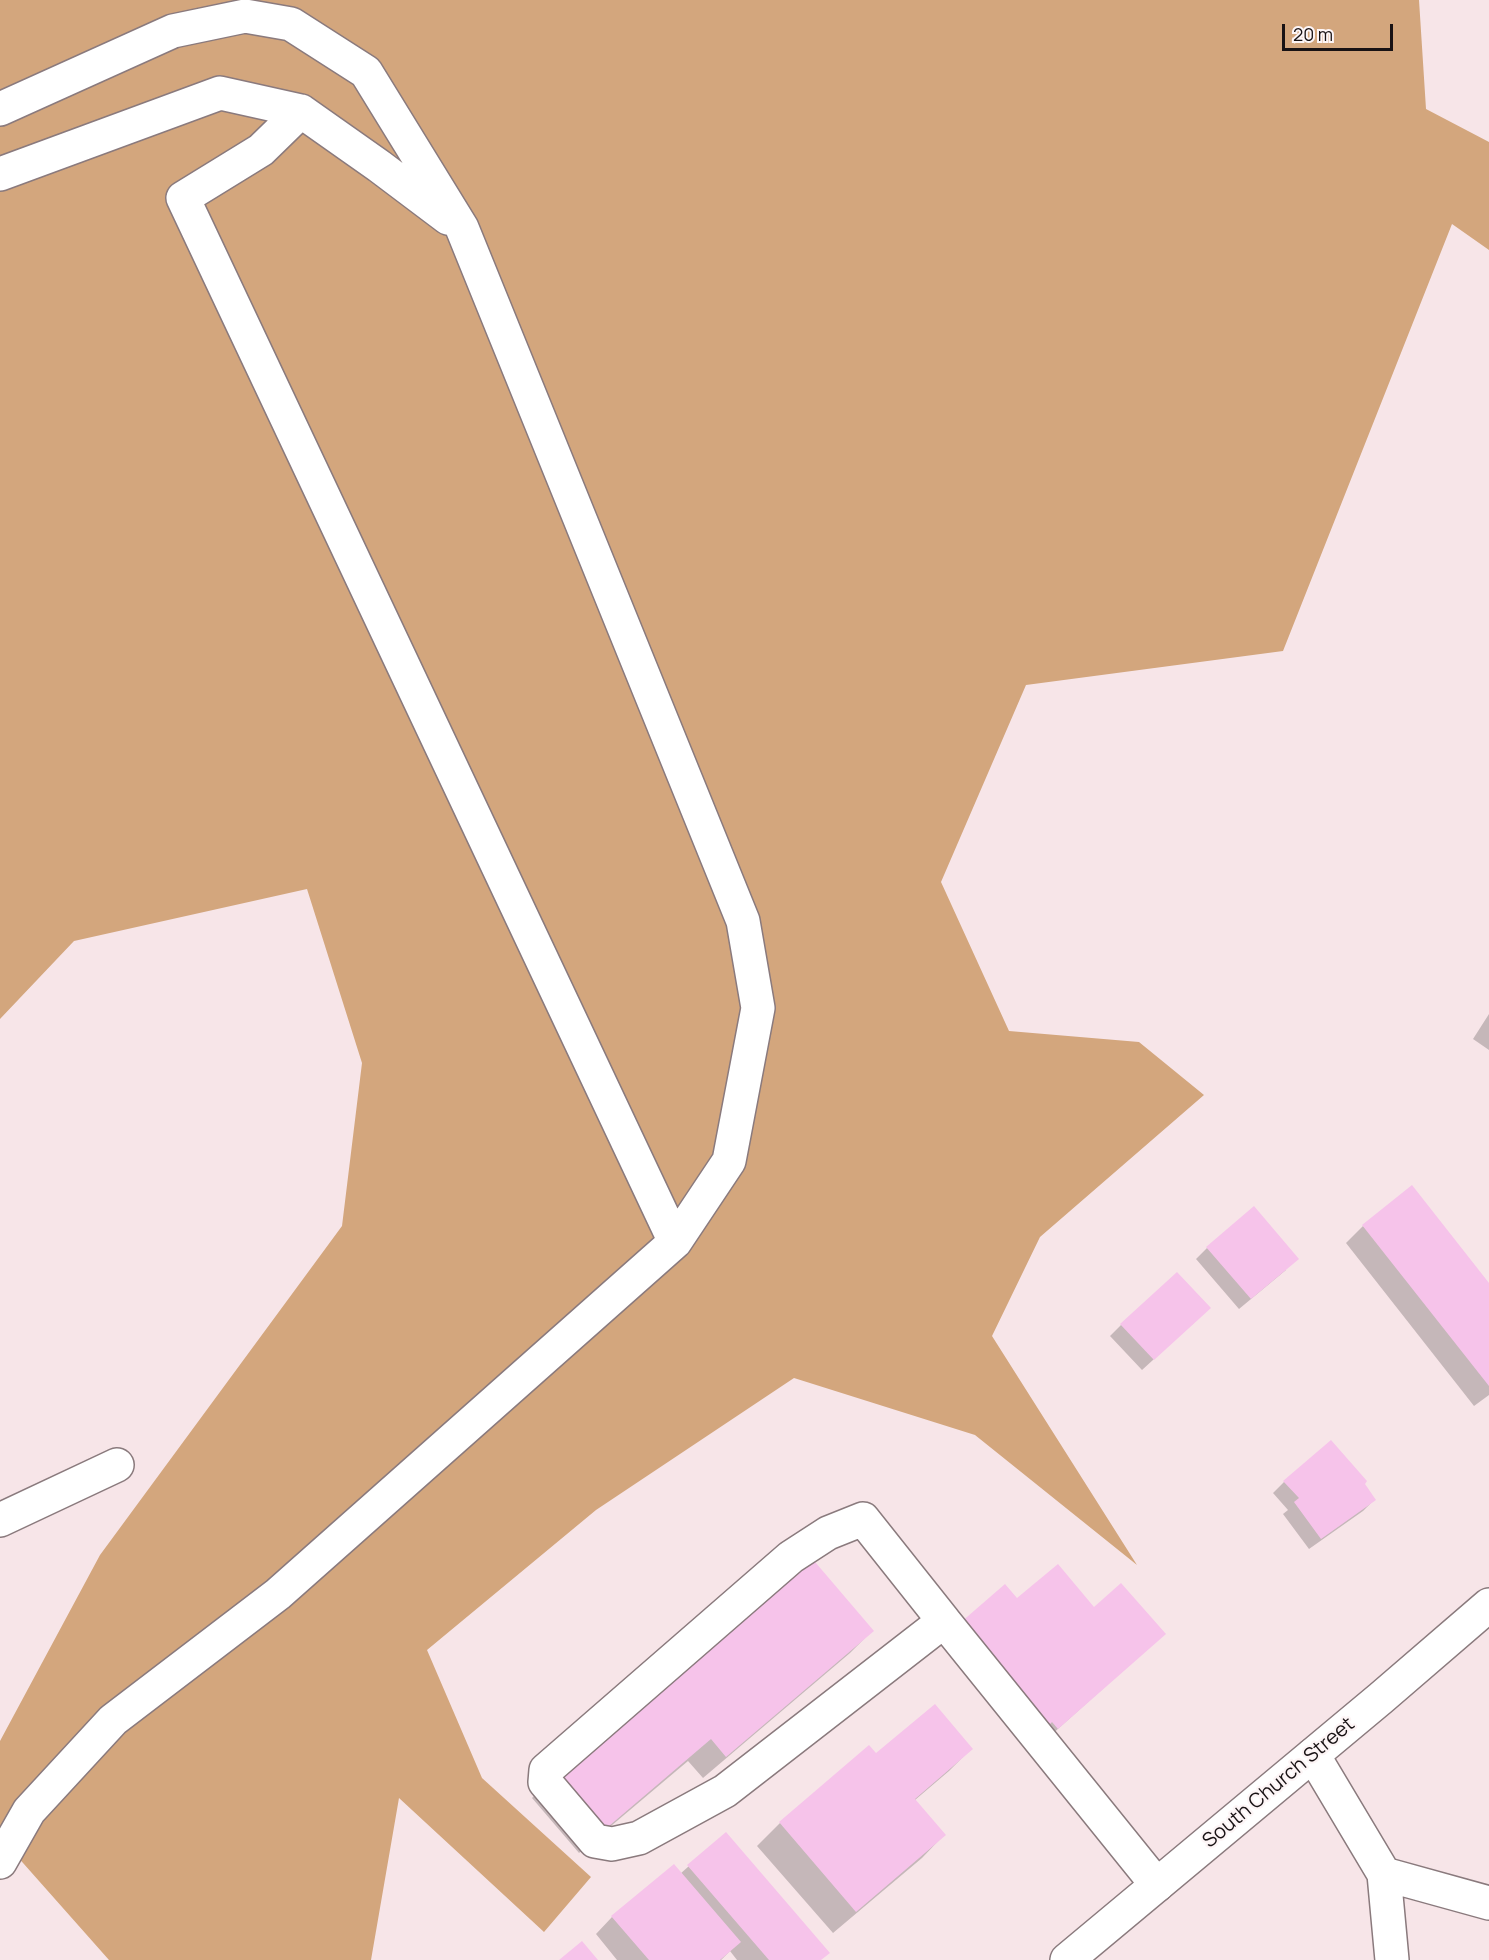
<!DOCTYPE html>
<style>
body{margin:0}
#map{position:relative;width:1489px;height:1960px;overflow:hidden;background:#f7e5e8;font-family:Manrope,sans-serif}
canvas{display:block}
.scale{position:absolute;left:1282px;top:24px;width:111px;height:27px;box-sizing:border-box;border:3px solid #181214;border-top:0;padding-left:8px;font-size:18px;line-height:21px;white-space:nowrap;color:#181214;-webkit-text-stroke:4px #fdf5f6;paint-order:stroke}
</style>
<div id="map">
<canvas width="1489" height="1960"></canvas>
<div class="scale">20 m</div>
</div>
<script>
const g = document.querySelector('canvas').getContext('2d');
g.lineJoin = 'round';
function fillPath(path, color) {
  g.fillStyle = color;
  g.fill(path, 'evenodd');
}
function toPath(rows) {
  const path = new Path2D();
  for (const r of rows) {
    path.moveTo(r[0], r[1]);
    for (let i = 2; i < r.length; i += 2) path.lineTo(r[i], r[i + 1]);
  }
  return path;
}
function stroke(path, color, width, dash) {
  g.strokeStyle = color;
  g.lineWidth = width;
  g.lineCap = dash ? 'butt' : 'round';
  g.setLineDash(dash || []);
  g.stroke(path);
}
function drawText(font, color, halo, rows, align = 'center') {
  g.font = font + ' Manrope,sans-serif';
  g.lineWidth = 4.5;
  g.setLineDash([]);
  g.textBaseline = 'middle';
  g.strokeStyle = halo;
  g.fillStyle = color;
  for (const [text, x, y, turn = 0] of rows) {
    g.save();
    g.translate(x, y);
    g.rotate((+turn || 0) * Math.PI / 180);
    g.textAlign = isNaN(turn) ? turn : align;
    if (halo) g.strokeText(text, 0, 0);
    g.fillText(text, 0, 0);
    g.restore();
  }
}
fillPath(toPath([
 [0,0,1419,0,1426,109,1489,142,1489,250,1452,224,1283,651,1026,685,941,882,1009,1031,1139,1042,1204,1095,1040,1237,992,1336,1137,1565,975,1435,794,1378,596,1510,427,1650,482,1778,591,1877,544,1932,399,1798,371,1960,109,1960,0,1837,0,1741,100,1555,342,1226,362,1063,307,889,74,941,0,1019]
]), '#d3a67d');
fillPath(toPath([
 [1489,1014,1489,1050,1473,1039],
 [1363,1226,1489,1286,1489,1395,1474,1406,1346,1243],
 [1207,1248,1286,1270,1239,1309,1196,1259],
 [1198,1319,1142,1370,1110,1336,1121,1325],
 [1284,1482,1363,1484,1374,1500,1363,1511,1309,1549,1283,1514,1288,1510,1273,1493],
 [1017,1601,1164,1634,1040,1745],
 [872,1631,850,1653,703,1778,688,1761,579,1853,532,1798,554,1776],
 [869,1747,876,1755,971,1749,949,1771,915,1800,944,1835,922,1858,833,1933,757,1846,780,1823],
 [725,1834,820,1960,737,1960,730,1951,721,1960,617,1960,596,1934,612,1917,680,1874]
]), '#0003');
fillPath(toPath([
 [1412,1185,1489,1283,1489,1386,1362,1225],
 [1254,1206,1299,1259,1251,1299,1206,1247],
 [1177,1272,1211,1308,1154,1360,1120,1324],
 [1331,1440,1367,1481,1365,1484,1376,1500,1321,1539,1294,1502,1299,1498,1283,1481],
 [810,1556,874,1631,726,1757,711,1739,602,1832,553,1775],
 [1058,1564,1094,1607,1121,1583,1166,1634,1058,1729,1052,1722,1049,1725,960,1623,1005,1584,1017,1598],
 [935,1704,973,1749,915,1799,946,1835,856,1912,779,1822,869,1745,876,1753],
 [726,1832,830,1953,821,1960,769,1960,687,1865],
 [674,1864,741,1942,720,1960,649,1960,611,1916],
 [582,1941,598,1960,559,1960]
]), '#f6c3ea');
const minor = toPath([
 [0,109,173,31,245,16,291,24,366,72,462,228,743,921,758,1008,729,1161,675,1242,278,1594,113,1720,29,1811,0,1862],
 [301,111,261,150,183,198,675,1242],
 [0,174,220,93,301,111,379,166,448,218],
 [0,1520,117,1465],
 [944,1621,863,1519,828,1533,791,1557,546,1770,545,1782,595,1841,612,1844,639,1838,725,1791,944,1621,1157,1885],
 [1313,1755,1384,1874,1392,1960],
 [1384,1874,1489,1903]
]);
const highway = toPath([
 [1067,1960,1381,1698,1489,1605]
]);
stroke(minor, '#8a7a7d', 36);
stroke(highway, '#8a7a7d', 36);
stroke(minor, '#fff', 33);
stroke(highway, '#fff', 33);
drawText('20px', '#181214', '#fdf5f6', [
 ["South Church Street",1279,1783,-40]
]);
</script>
